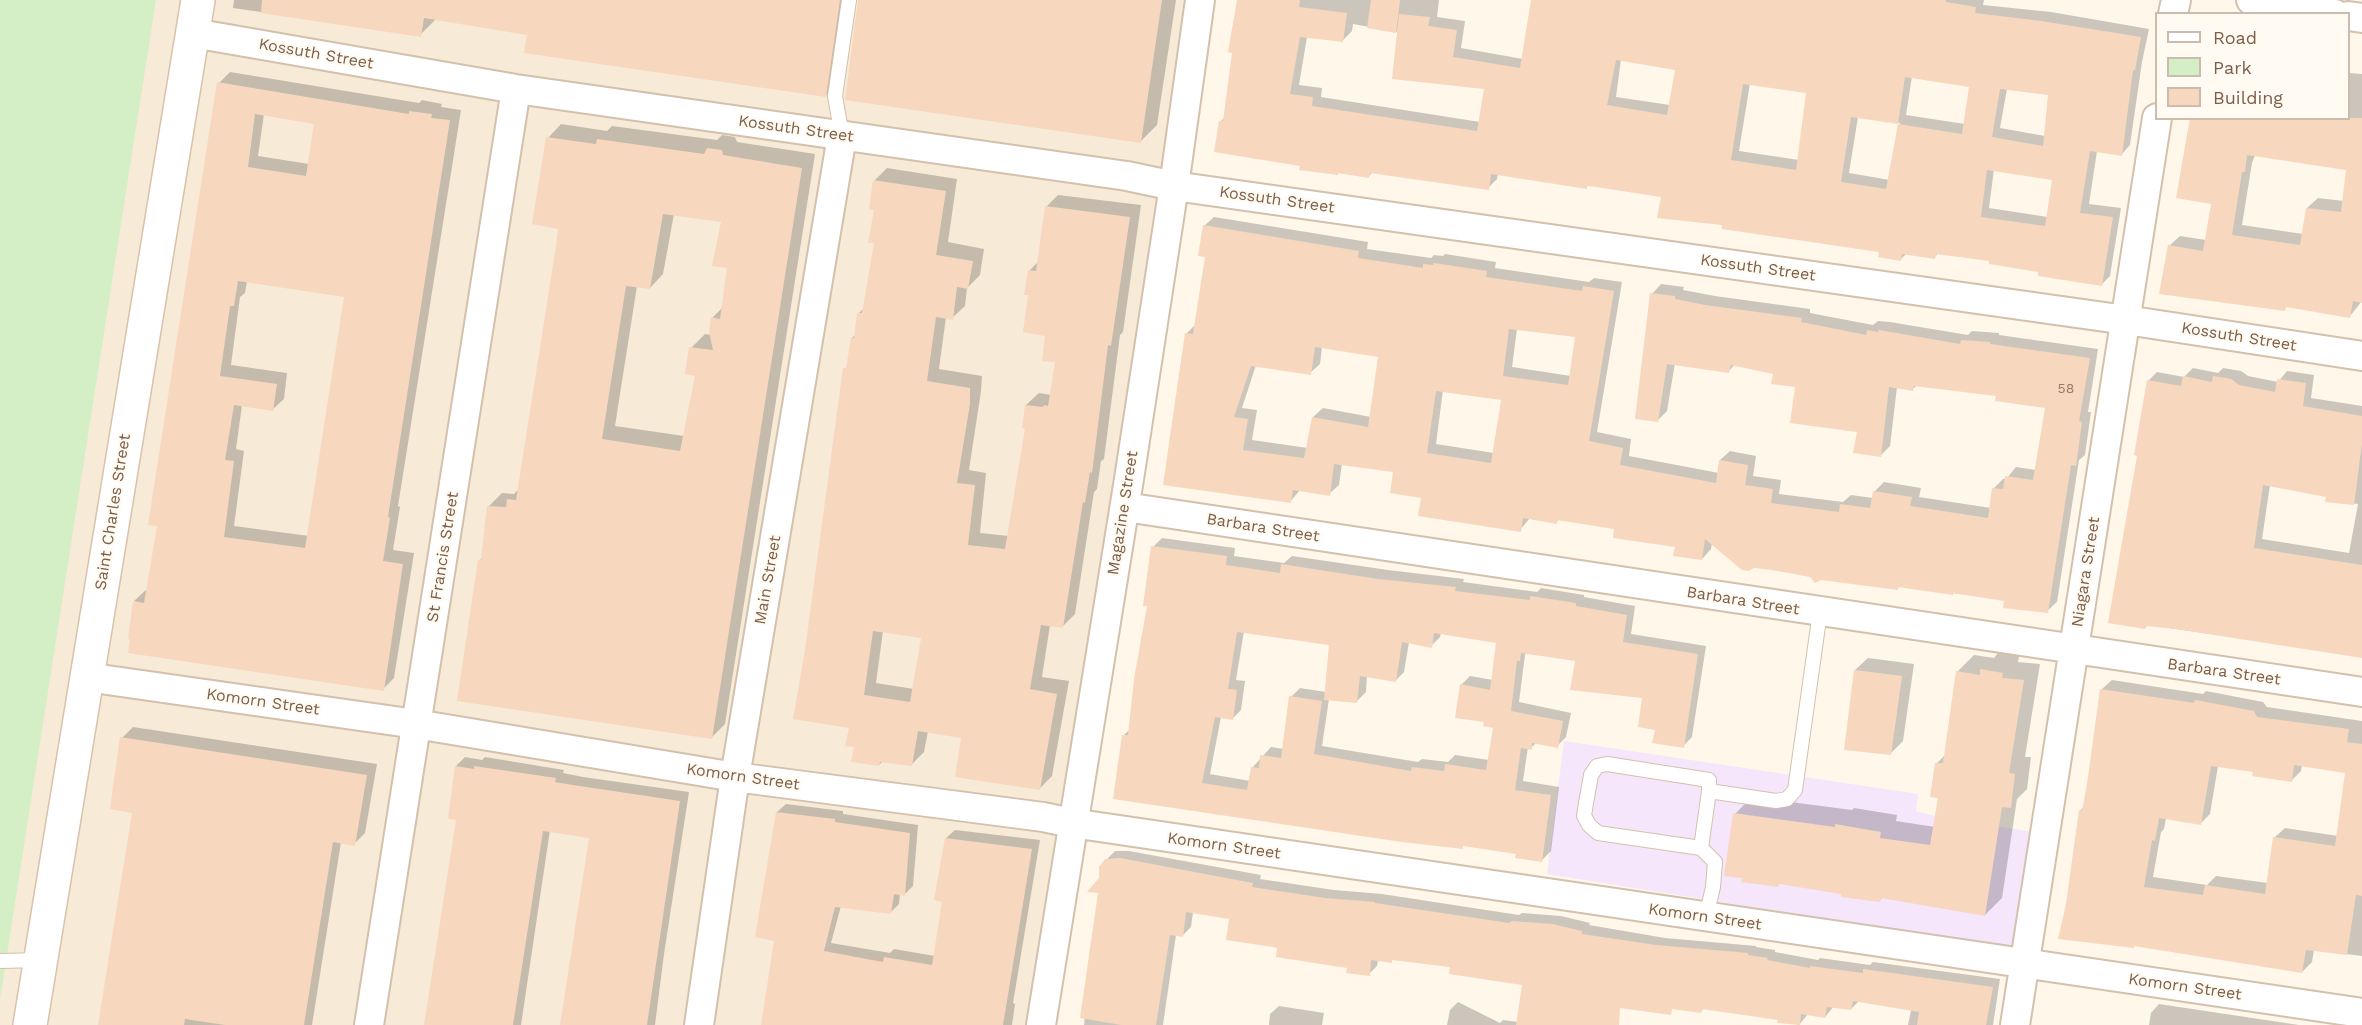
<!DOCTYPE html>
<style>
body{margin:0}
#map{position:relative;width:2362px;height:1025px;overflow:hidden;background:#fef7ea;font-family:"Work Sans",sans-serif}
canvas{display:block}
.legend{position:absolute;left:2155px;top:12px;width:195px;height:108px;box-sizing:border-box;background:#fffbf2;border:2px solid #cbbcae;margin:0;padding:8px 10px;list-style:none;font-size:18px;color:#7d5e49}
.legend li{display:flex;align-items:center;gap:12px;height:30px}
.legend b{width:30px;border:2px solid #cbbcae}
</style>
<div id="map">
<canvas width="2362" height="1025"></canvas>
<ul class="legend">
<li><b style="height:8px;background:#fff"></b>Road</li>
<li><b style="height:16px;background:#d4efc5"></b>Park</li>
<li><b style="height:16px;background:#f7d7be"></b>Building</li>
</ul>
</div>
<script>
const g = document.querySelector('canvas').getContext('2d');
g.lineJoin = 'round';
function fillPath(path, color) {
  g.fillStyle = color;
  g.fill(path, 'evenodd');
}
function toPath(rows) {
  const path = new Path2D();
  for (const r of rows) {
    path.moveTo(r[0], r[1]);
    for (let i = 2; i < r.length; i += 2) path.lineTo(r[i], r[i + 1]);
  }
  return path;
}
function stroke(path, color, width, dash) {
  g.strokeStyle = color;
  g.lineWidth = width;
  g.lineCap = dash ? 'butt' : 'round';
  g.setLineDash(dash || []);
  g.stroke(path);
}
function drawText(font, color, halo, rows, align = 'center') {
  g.font = font + ' "Work Sans",sans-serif';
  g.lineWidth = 4.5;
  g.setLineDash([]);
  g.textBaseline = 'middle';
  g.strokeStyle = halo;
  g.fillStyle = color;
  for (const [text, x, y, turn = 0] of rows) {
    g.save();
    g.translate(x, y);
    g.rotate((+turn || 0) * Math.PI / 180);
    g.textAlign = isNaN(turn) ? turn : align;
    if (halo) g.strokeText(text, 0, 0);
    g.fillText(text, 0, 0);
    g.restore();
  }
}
fillPath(toPath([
 [0,0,1196,0,1026,1025,0,1025]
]), '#f7ead7');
fillPath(toPath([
 [1564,741,1918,794,1916,811,1935,816,2057,836,2039,953,1547,874]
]), '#f5e6fb');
fillPath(toPath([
 [0,0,156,0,0,999]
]), '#d4efc5');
fillPath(toPath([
 [234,0,854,0,842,79,826,95,528,34,436,19,420,35,233,8],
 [859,0,1176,0,1157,125,1140,142],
 [1242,0,1439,0,1437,17,1465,21,1461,48,1523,59,1536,0,1984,0,1983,5,2051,12,2149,29,2142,62,2130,145,2121,155,2097,151,2089,204,2121,208,2110,276,2101,285,1991,259,1939,252,1935,257,1907,253,1901,259,1880,251,1724,224,1662,196,1589,184,1586,187,1498,174,1497,179,1488,188,1373,172,1369,176,1302,164,1221,121,1225,117],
 [1353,24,1398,32,1485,88,1480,122,1321,97,1322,88,1299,85,1307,37,1342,41,1352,31],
 [1621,59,1676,68,1670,105,1616,97],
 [1912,76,1971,86,1965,124,1906,115],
 [1750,83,1808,92,1799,160,1739,151],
 [2007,89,2050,94,2045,136,2000,128],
 [1858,117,1900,123,1890,180,1849,173],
 [1994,169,2054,178,2048,217,1989,208],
 [230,72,419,103,422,100,442,104,441,107,461,110,398,506,400,507,393,550,414,553,394,678,383,689,134,601,146,590,148,591,159,525,219,83],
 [264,114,316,122,309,164,258,156],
 [247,281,346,296,309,536,234,526,244,451,236,449,242,405,272,410,284,399,287,373,231,365,240,297,245,293],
 [2348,73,2362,74,2362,301,2350,316,2288,306,2284,309,2169,246,2180,236,2206,240,2213,202,2182,165,2348,118],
 [2255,155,2348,168,2344,201,2318,198,2307,208,2303,234,2242,225,2252,163],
 [561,124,607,131,612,126,717,140,722,135,735,137,737,142,815,154,725,724,712,737,480,560,483,557,488,507,502,493,514,494,519,489,560,227,548,138],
 [674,214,723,221,728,267,723,307,712,318,711,335,705,334,691,348,697,375,684,436,615,426,637,286,650,288,663,274],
 [887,168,957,179,948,242,984,249,980,275,967,288,965,306,952,318,946,317,939,369,982,376,981,391,969,470,986,473,980,533,1009,536,1027,428,1026,405,1039,393,1051,395,1057,361,1030,294,1029,271,1039,261,1046,207,1058,195,1141,205,1123,332,1120,335,1104,459,1101,461,1097,489,1094,492,1075,614,1062,627,1050,625,1042,677,1069,681,1052,776,1040,788,963,737,928,731,924,752,912,764,883,761,879,765,856,746,850,727,807,650,845,369,848,365,852,338,856,334,859,313,864,308,875,242,875,180],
 [883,631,923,637,914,689,876,683],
 [1214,217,1368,242,1367,249,1431,258,1434,255,1443,256,1445,254,1496,262,1495,268,1589,282,1594,278,1622,282,1597,432,1631,439,1629,456,1719,473,1720,460,1730,451,1756,456,1753,476,1781,480,1779,494,1843,502,1851,495,1873,498,1874,492,1884,482,1921,488,1919,497,1991,508,1994,488,2003,479,2006,479,2016,467,2036,470,2047,407,1998,395,1917,385,1913,389,1897,387,1890,446,1881,455,1859,430,1797,386,1774,372,1735,364,1729,371,1675,363,1667,411,1658,420,1652,294,1661,284,1684,287,1683,290,1715,296,1810,309,1810,313,1873,325,1878,321,1890,322,1968,335,1972,331,1999,333,1999,335,2098,349,2088,412,2091,412,2085,455,2079,460,2057,602,2047,611,2005,600,1900,586,1897,589,1811,576,1712,543,1711,549,1702,559,1676,545,1616,527,1560,519,1556,522,1530,518,1520,530,1423,497,1395,471,1342,463,1339,485,1329,494,1300,490,1290,502,1165,484,1186,334,1196,324,1207,255,1204,226],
 [1517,329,1577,336,1571,376,1512,367],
 [1322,347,1379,355,1371,417,1323,408,1313,417,1308,448,1252,440,1257,410,1242,408,1256,365,1310,373,1320,364],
 [1443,390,1503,399,1494,453,1436,444],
 [2193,368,2218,373,2223,368,2241,371,2248,376,2278,382,2287,371,2314,375,2311,398,2362,406,2362,656,2148,625,2145,628,2139,455,2148,381,2157,372,2184,377],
 [2270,485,2327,495,2327,500,2358,504,2349,553,2262,539],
 [1162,538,1235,548,1234,556,1284,563,1292,556,1388,570,1464,579,1463,582,1537,592,1541,588,1584,595,1584,597,1635,606,1631,634,1706,646,1692,737,1683,746,1656,729,1643,697,1576,659,1527,652,1525,655,1519,702,1571,713,1566,737,1557,746,1537,742,1531,748,1528,747,1523,781,1559,787,1551,851,1542,860,1518,852,1465,845,1462,847,1115,797,1124,735,1130,729,1148,605,1153,547],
 [1244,631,1330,644,1326,692,1300,688,1291,697,1284,749,1271,747,1252,768,1250,781,1210,774,1221,717,1232,719,1241,710,1245,681,1236,680],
 [1441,633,1498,642,1493,680,1470,676,1461,685,1486,721,1495,727,1489,760,1455,755,1448,762,1422,759,1418,762,1322,746,1329,699,1357,701,1366,692,1367,676,1395,681,1404,672,1409,642,1431,646,1440,637],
 [1998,653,2019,656,2018,662,2040,664,2025,757,2031,757,2027,789,2017,799,2002,898,1985,915,1883,897,1880,900,1781,882,1777,886,1735,814,1752,797,1852,810,1854,808,1897,815,1896,821,1935,827,1940,797,1936,764,1946,754,1957,672,1974,655,1994,658],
 [1868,658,1914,664,1903,741,1890,754,1855,670],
 [2112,680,2203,694,2206,691,2263,702,2267,707,2362,721,2362,956,2314,950,2312,962,2302,972,2135,945,2134,947,2067,905,2080,811,2084,807,2102,689],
 [2302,765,2347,772,2338,836,2285,828,2275,837,2268,883,2216,876,2207,885,2153,877,2161,832,2164,829,2166,818,2200,824,2210,814,2218,766,2255,771,2291,781,2301,771],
 [133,727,377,764,365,833,354,844,341,842,312,1025,100,1025,134,812,122,738],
 [465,757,482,760,485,757,564,770,563,773,583,777,689,792,664,954,655,1025,562,1025,590,837,550,830,521,1025,426,1025,458,819,456,766],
 [786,804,843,811,843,814,918,825,913,886,905,894,900,893,899,904,890,913,841,906,831,943,890,953,894,949,935,956,944,900,946,838,955,830,1040,840,1013,1003,1015,1004,1012,1025,762,1025,776,939,777,812],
 [1115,851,1129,851,1261,875,1260,879,1334,890,1382,894,1519,915,1522,913,1561,916,1590,923,1589,925,1665,938,1756,946,1756,947,1775,950,1775,952,1818,960,1820,958,1870,965,1873,962,2000,979,1993,1025,1908,1025,1911,1010,1859,1001,1851,1009,1834,1006,1825,1017,1808,1014,1799,1025,1779,1019,1704,1008,1701,1011,1608,995,1603,1025,1447,1025,1450,1010,1458,1002,1500,1023,1503,1020,1518,1022,1523,984,1452,966,1394,959,1391,961,1378,960,1377,966,1369,974,1279,947,1231,918,1193,912,1191,927,1182,936,1176,935,1163,1025,1084,1025,1100,879,1106,860],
 [2159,1004,2299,1025,2149,1025,2151,1013],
 [1279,1006,1324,1013,1322,1025,1269,1025,1270,1014]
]), '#0003');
fillPath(toPath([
 [262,0,840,0,826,97,524,53,527,35,424,18,421,37,261,13],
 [858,0,1162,0,1141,143,845,100],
 [1237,0,1300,0,1299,7,1347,13,1343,42,1300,37,1290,94,1313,97,1312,106,1477,131,1484,89,1392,79,1399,14,1430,17,1428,26,1457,30,1453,57,1520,68,1531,0,1946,0,1946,2,1976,7,1975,13,2041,21,2141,37,2135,70,2133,70,2122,156,2090,151,2080,213,2113,217,2102,286,2038,276,2038,272,1989,264,1989,261,1936,254,1935,259,1902,254,1901,261,1878,257,1879,252,1722,229,1722,225,1657,218,1661,197,1596,187,1587,186,1587,189,1491,174,1489,190,1370,173,1369,178,1338,173,1338,175,1299,170,1300,166,1214,152,1219,121,1223,121,1232,53,1228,52],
 [1616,60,1675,70,1667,115,1607,105],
 [1905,77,1969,87,1962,134,1898,124],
 [1743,84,1806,93,1796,170,1731,160],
 [2000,89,2048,95,2043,146,1992,137],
 [1851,117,1898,124,1886,189,1841,182],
 [1987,170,2052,180,2045,226,1981,217],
 [1371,0,1400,0,1396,33,1367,28],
 [217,82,409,114,409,111,432,114,431,118,450,120,388,517,390,518,383,561,403,564,384,691,128,653,130,640,128,639,133,601,144,603,157,526,148,525],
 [255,114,314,124,306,176,248,167],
 [238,281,344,297,305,548,224,537,234,461,225,460,234,405,273,411,277,384,220,376,230,306,234,306],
 [2190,118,2362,118,2362,303,2353,301,2350,318,2286,307,2285,311,2159,294,2168,245,2203,251,2211,204,2176,198],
 [2247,155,2346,170,2341,212,2306,208,2300,245,2232,235,2242,172,2245,172],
 [546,137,596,144,597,139,704,154,707,148,722,150,723,155,802,168,712,739,457,701,478,560,481,560,487,506,506,507,507,499,516,500,556,246,558,229,532,224],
 [663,214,721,222,712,266,727,268,720,319,711,317,709,332,713,350,689,347,685,374,695,376,680,451,602,439,626,286,650,289],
 [873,180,946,191,936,255,973,261,968,289,957,287,953,320,936,317,927,381,970,388,970,404,957,483,975,485,968,545,1005,549,1025,429,1022,428,1025,405,1043,407,1044,405,1048,406,1055,362,1042,361,1045,336,1023,332,1028,295,1024,295,1028,270,1036,271,1045,206,1130,217,1111,346,1108,345,1092,473,1090,472,1085,503,1083,502,1063,628,1041,625,1030,689,1057,694,1040,790,955,777,961,738,918,731,912,766,880,762,879,766,851,762,854,747,845,746,849,728,793,719,805,650,843,368,846,368,851,338,854,338,857,313,862,313,874,243,868,243,874,210,869,209],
 [873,631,921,638,910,702,864,695],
 [1203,225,1359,251,1358,258,1423,268,1423,264,1433,265,1434,263,1487,271,1486,277,1582,291,1583,286,1614,291,1589,441,1623,448,1620,465,1716,483,1719,460,1748,465,1745,485,1773,489,1771,503,1839,512,1840,504,1870,508,1873,491,1912,497,1910,506,1988,518,1992,488,2003,489,2005,476,2033,480,2045,408,1995,401,1996,396,1914,386,1913,391,1889,387,1881,457,1853,453,1857,432,1790,423,1795,387,1771,384,1773,374,1731,365,1729,373,1667,364,1658,422,1635,419,1650,293,1675,296,1675,299,1705,305,1802,318,1801,322,1866,335,1867,330,1878,332,1879,330,1960,344,1961,340,1990,342,1990,344,2090,358,2079,421,2082,422,2076,466,2071,465,2048,613,2003,608,2004,601,1953,593,1953,595,1898,587,1898,590,1821,580,1815,583,1810,577,1772,570,1754,568,1749,571,1742,570,1705,539,1702,560,1673,556,1675,547,1613,538,1614,529,1557,520,1557,524,1523,518,1521,532,1418,516,1421,498,1390,493,1393,472,1334,464,1330,496,1293,490,1291,503,1163,485,1185,333,1193,334,1205,257,1198,256],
 [1509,329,1575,337,1568,385,1503,376],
 [1315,347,1378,357,1368,427,1312,417,1304,458,1243,450,1248,419,1234,417,1251,366,1311,375],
 [1436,391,1501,400,1491,463,1427,453],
 [2183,376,2212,382,2213,376,2231,379,2239,385,2275,392,2277,379,2306,383,2303,406,2362,416,2362,443,2354,505,2325,502,2326,497,2263,485,2254,548,2362,565,2362,658,2176,629,2146,626,2145,629,2108,623,2137,456,2134,455,2147,380,2181,386],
 [1151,546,1227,556,1226,565,1280,573,1281,564,1378,579,1456,587,1455,591,1530,600,1530,596,1576,603,1576,606,1627,615,1623,642,1698,654,1684,748,1652,743,1655,730,1638,727,1642,698,1570,690,1575,661,1521,653,1520,661,1517,661,1511,711,1563,721,1558,748,1532,743,1532,750,1521,748,1515,790,1551,795,1542,862,1515,858,1516,854,1463,846,1463,849,1402,842,1113,799,1122,735,1128,735,1134,679,1147,606,1143,606],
 [1237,632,1329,645,1324,700,1357,703,1360,676,1396,682,1402,642,1432,648,1434,633,1496,643,1490,690,1460,684,1455,718,1484,722,1483,726,1493,728,1486,770,1445,764,1444,771,1412,767,1411,771,1314,754,1322,701,1289,696,1281,758,1260,755,1259,768,1251,767,1247,790,1202,783,1215,717,1233,720,1237,690,1228,689],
 [1980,669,2003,673,2002,678,2024,680,2009,773,2015,774,2011,808,2002,807,1985,916,1881,898,1880,902,1841,897,1841,894,1779,884,1778,887,1741,882,1742,878,1724,876,1733,813,1835,827,1835,824,1881,832,1880,838,1930,845,1938,798,1930,797,1935,763,1943,763,1956,671,1980,675],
 [1854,670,1902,676,1891,755,1844,750],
 [2100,689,2194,703,2195,700,2254,711,2257,717,2349,729,2347,742,2362,744,2362,896,2356,895,2347,955,2306,950,2302,973,2134,946,2134,948,2058,939,2066,904,2079,810,2082,811,2087,784],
 [2294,765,2345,773,2335,846,2273,837,2265,894,2205,885,2203,895,2144,887,2152,840,2155,841,2159,818,2201,825,2211,766,2253,772,2252,776,2292,782],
 [120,737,367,775,355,846,333,842,304,1025,225,1025,185,1019,184,1025,98,1025,132,813,110,809],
 [455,766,474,769,474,766,556,778,555,782,573,785,680,801,647,1025,560,1025,589,838,543,831,513,1025,424,1025,456,820,448,819],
 [776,812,835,819,835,822,910,833,905,896,894,894,891,914,835,907,824,951,883,962,884,957,932,965,942,902,934,900,945,838,1032,849,1003,1025,761,1025,774,941,755,937],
 [1120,858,1253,883,1252,887,1325,898,1375,902,1375,903,1509,923,1512,921,1552,924,1582,931,1582,934,1656,945,1748,953,1748,955,1768,958,1767,960,1810,968,1810,966,1863,973,1863,969,1993,987,1986,1025,1917,1025,1919,1012,1853,1001,1851,1010,1827,1007,1825,1018,1801,1014,1800,1025,1777,1023,1778,1020,1702,1009,1701,1013,1672,1009,1671,1015,1620,1008,1619,1025,1516,1025,1522,985,1449,974,1450,967,1392,960,1392,963,1371,960,1370,976,1346,973,1347,968,1276,957,1277,948,1273,947,1226,940,1229,919,1186,912,1183,937,1170,935,1156,1025,1121,1025,1080,1018,1098,893,1087,892,1099,878,1099,867,1105,859]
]), '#f7d7be');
const lane = toPath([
 [842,136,835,96,849,0],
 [1701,848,1598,833,1589,825,1584,816,1586,803,1591,775,1597,766,1607,764,1709,780,1709,791],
 [1706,917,1713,887,1715,862,1701,848,1709,791,1776,801,1787,799,1795,790,1820,612],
 [0,961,40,960]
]);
const street = toPath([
 [2251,0,2335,14],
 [2173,14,2176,0],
 [2348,16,2362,18],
 [193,33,516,89,1127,176,1174,186,2126,320,2362,356],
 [1125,507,2362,692],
 [86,677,416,724,735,777,1043,817,1072,823,2362,1013],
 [369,1025,516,89],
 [699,1025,735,777,842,136],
 [1041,1025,1129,479,1174,186,1200,0],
 [2015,1025,2157,118]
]);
const secondary = toPath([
 [30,1025,198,0]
]);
stroke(lane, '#d3c0ad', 16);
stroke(street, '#d3c0ad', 32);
stroke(secondary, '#d9c2ac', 36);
stroke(lane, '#fff', 14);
stroke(street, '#fff', 28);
stroke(secondary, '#fff', 33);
drawText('14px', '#9c7c66', null, [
 ["58",2066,389]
]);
drawText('16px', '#7d5e49', '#fffbf2', [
 ["Kossuth Street",316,54,10],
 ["Kossuth Street",796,129,8],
 ["Kossuth Street",1277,200,8],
 ["Kossuth Street",1758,268,8],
 ["Kossuth Street",2239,337,9],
 ["Saint Charles Street",113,512,-81],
 ["Magazine Street",1123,513,-81],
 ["Barbara Street",1263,528,9],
 ["St Francis Street",443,557,-81],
 ["Niagara Street",2086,572,-81],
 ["Main Street",768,580,-80],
 ["Barbara Street",1743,601,9],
 ["Barbara Street",2224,672,8],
 ["Komorn Street",263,702,8],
 ["Komorn Street",743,777,8],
 ["Komorn Street",1224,846,8],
 ["Komorn Street",1705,917,8],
 ["Komorn Street",2185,987,8]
]);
</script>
